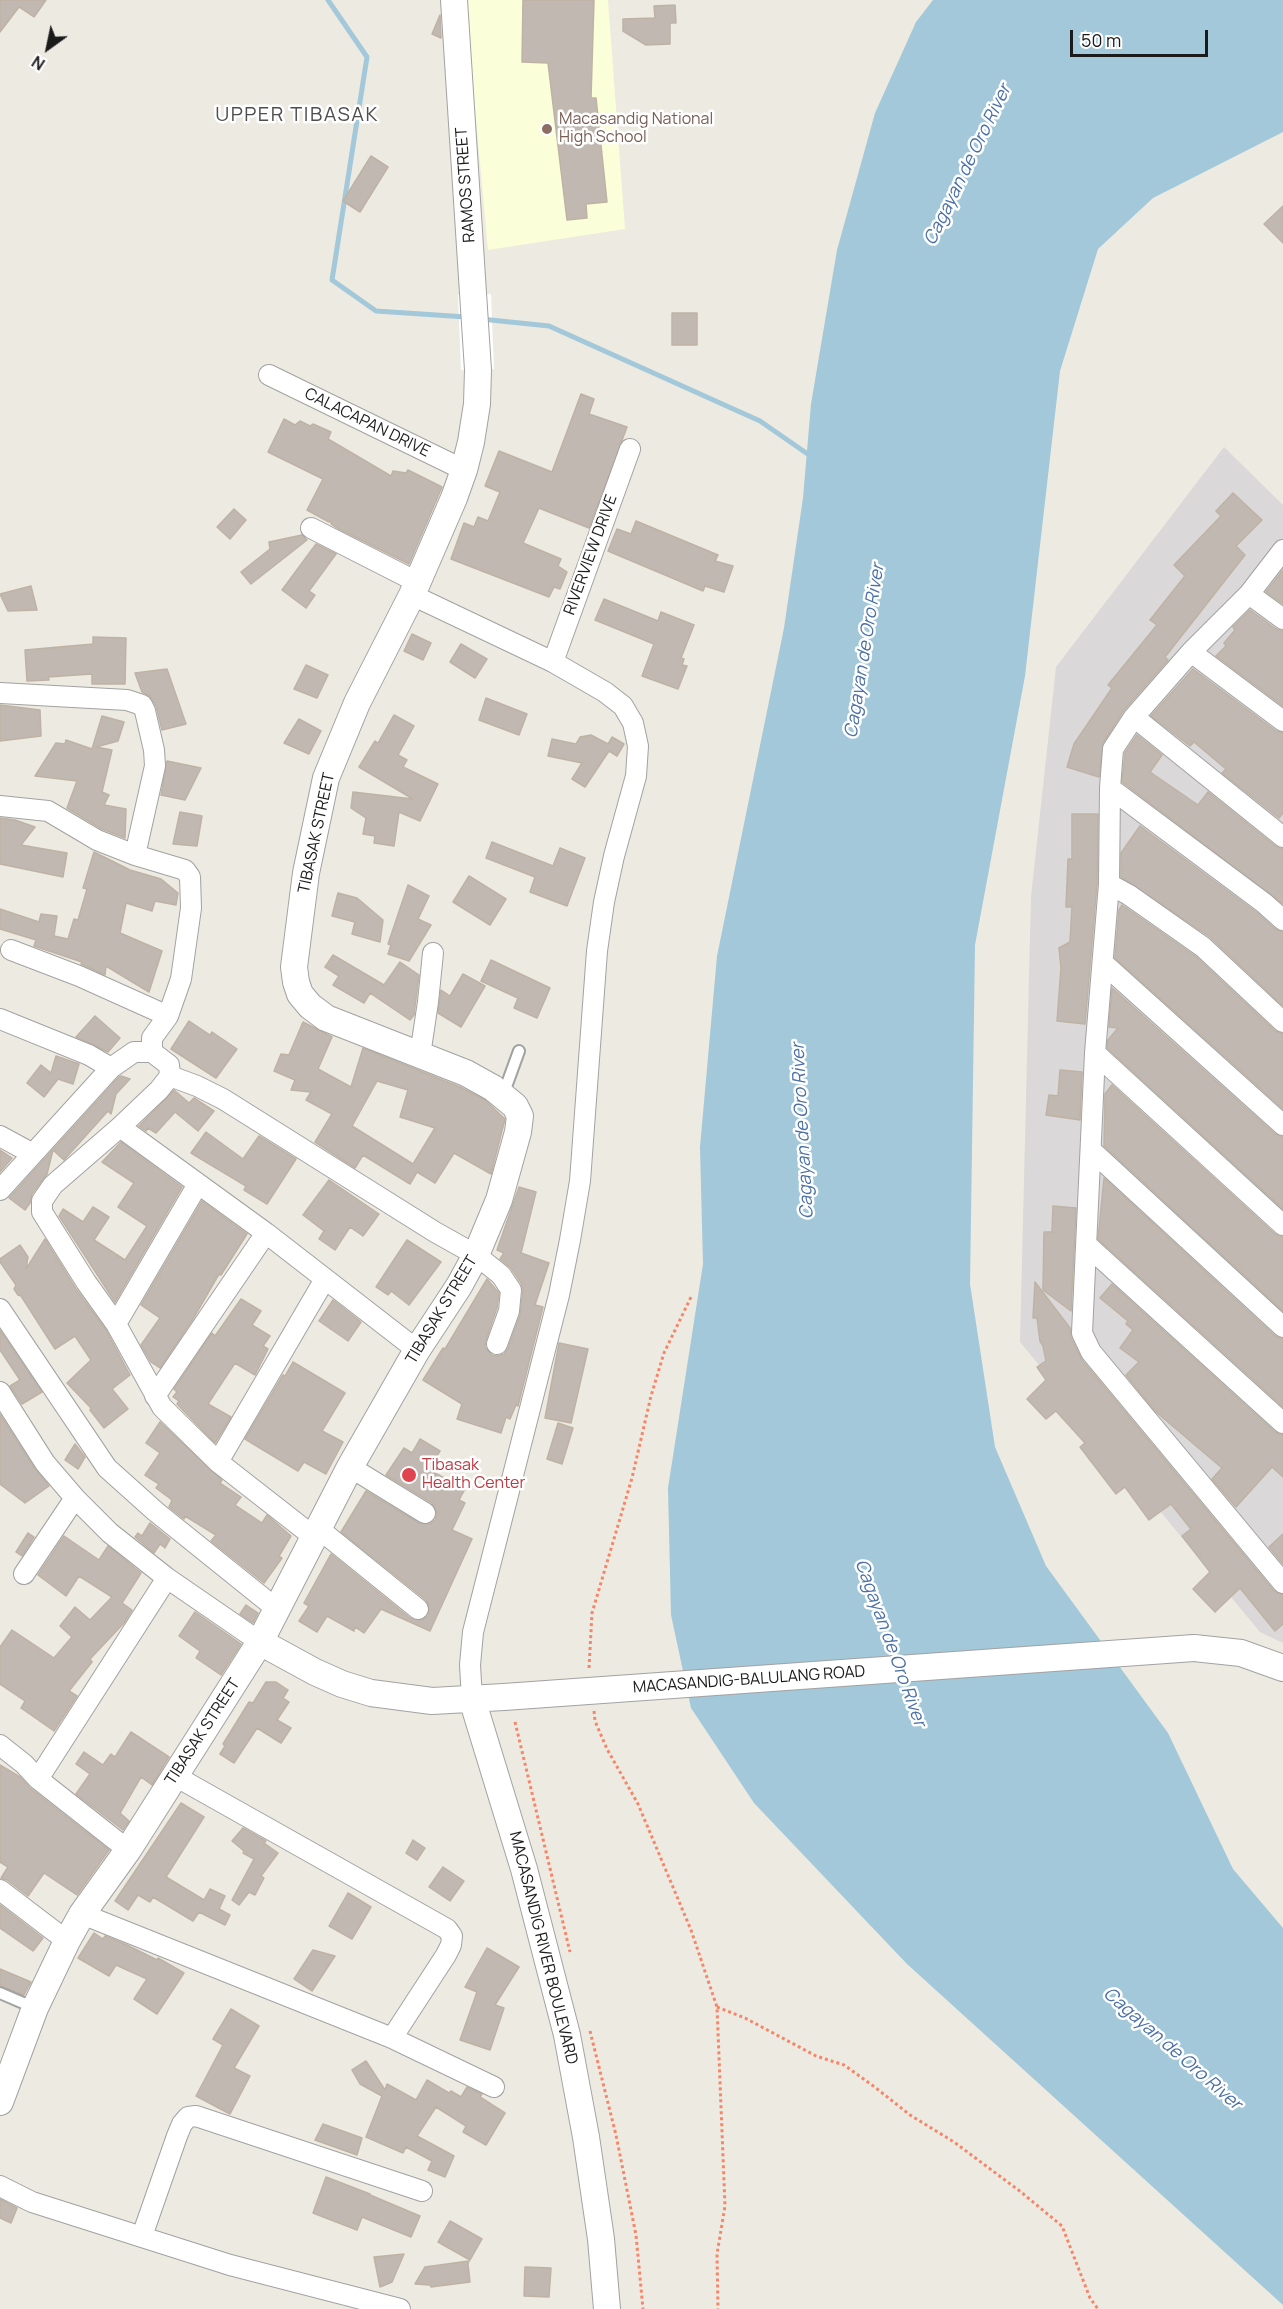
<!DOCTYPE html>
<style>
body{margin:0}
#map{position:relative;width:1283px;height:2309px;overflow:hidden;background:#edeae1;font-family:Manrope,sans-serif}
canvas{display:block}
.north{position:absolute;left:18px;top:18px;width:60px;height:60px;-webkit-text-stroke:4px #fff;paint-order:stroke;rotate:213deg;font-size:16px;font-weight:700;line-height:24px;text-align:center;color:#1b1b1b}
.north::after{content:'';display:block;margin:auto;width:21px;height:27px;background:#1b1b1b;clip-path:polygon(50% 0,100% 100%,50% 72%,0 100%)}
.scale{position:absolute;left:1070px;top:30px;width:138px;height:27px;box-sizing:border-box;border:3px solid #1b1b1b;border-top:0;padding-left:8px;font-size:18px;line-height:21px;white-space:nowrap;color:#1b1b1b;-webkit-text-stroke:4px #fff;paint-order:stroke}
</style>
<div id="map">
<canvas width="1283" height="2309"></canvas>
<div class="north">N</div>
<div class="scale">50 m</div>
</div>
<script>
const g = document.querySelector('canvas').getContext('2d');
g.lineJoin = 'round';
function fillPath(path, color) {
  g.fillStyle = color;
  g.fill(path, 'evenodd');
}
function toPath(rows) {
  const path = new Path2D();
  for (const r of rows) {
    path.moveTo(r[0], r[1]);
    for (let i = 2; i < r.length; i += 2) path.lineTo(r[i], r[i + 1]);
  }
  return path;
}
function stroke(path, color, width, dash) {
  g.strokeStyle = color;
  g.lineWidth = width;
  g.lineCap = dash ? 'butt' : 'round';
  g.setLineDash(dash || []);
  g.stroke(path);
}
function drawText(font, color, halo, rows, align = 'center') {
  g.font = font + ' Manrope,sans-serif';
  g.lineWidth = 5;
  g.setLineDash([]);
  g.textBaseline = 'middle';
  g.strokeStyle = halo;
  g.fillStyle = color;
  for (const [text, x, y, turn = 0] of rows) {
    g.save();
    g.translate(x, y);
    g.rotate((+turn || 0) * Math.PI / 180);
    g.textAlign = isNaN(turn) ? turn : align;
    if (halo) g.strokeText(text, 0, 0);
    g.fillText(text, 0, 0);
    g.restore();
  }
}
fillPath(toPath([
 [1224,447,1283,505,1283,1643,1260,1632,1020,1342,1031,897,1056,667]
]), '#dad8d8');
fillPath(toPath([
 [465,0,608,0,625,229,488,250]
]), '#fafed9');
fillPath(toPath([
 [933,0,1283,0,1283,132,1153,198,1098,249,1060,371,1025,676,975,945,970,1284,995,1447,1046,1566,1168,1733,1233,1869,1283,1928,1283,2305,907,1964,754,1803,691,1708,671,1615,668,1488,703,1264,700,1147,717,956,784,628,803,498,811,404,837,250,875,113,916,22]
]), '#a2c8da');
fillPath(toPath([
 [491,294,494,369,461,370,458,295]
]), '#fff');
stroke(toPath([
 [328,0,367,57,332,280,376,311,466,317],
 [481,319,549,326,760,421,812,457]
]), '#a2c8da', 5);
const building = toPath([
 [0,0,46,0,34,17,19,7,0,32,0,0],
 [523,0,594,0,591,98,596,98,607,202,586,204,587,218,567,220,548,63,522,62,523,0],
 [675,5,676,23,670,23,670,44,646,45,623,31,623,19,655,18,654,6,675,5],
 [440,15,441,38,432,34,440,15],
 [371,156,388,167,360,212,343,201,371,156],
 [1283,206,1283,243,1264,224,1283,206],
 [672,313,697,313,697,345,672,345,672,313],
 [581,394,594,399,589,414,627,427,589,528,539,508,523,543,561,559,558,566,567,572,560,589,554,587,549,597,451,559,464,523,474,527,478,517,488,521,500,492,485,486,499,451,552,472,581,394],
 [284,419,295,425,300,421,310,426,313,424,331,432,328,439,391,476,393,471,406,473,408,470,442,487,409,564,337,528,331,524,331,520,329,522,307,510,323,479,268,452,284,419],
 [1233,493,1262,520,1236,546,1245,555,1165,657,1168,660,1124,710,1103,743,1099,777,1067,767,1074,744,1112,688,1108,685,1157,625,1150,620,1185,576,1174,565,1221,516,1216,511,1233,493],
 [234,509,246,520,230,539,217,527,234,509],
 [636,521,718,555,715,561,733,566,724,592,705,586,703,591,608,551,617,529,631,534,636,521],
 [302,535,307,540,251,584,241,572,270,549,269,542,302,535],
 [316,544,336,554,309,591,315,595,306,608,282,590,316,544],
 [1283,570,1283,604,1266,592,1283,570],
 [31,586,37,610,8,611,0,594,31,586],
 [604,599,658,621,661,612,694,625,681,658,684,659,682,665,687,666,678,689,642,676,654,644,595,620,604,599],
 [1250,610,1276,629,1283,631,1283,706,1216,656,1226,646,1224,643,1235,630,1233,627,1250,610],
 [412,634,431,643,423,660,404,651,412,634],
 [93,637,126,638,125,684,92,684,92,674,48,677,49,680,27,681,25,650,93,644,93,637],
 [461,644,487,659,475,678,450,662,461,644],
 [306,665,328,675,317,698,294,689,306,665],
 [167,669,186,724,162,730,156,706,150,696,142,692,135,673,167,669],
 [1193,669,1276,731,1283,733,1283,813,1279,818,1222,773,1226,769,1194,742,1190,746,1151,716,1193,669],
 [486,698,527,714,519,735,479,720,486,698],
 [0,705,40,710,41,736,0,741,0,705],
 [394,715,414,726,398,755,407,760,403,767,438,784,420,821,399,812,394,846,374,843,375,836,363,834,366,818,351,808,353,792,413,799,359,767,375,741,378,743,394,715],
 [102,716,124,722,118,741,96,747,112,750,102,792,109,795,104,805,126,809,125,838,102,829,67,808,77,781,35,776,56,743,65,744,66,740,92,749,102,716],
 [299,719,321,731,309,754,284,743,299,719],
 [591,735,608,744,612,737,624,744,617,756,609,751,585,787,572,779,582,763,548,756,552,739,576,744,580,737,591,735],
 [1137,735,1162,755,1150,772,1198,805,1208,792,1275,846,1283,849,1283,904,1122,782,1125,753,1137,735],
 [167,761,201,768,185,800,161,795,167,761],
 [180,812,202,816,197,846,173,844,180,812],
 [1072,814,1098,814,1097,883,1085,1024,1057,1021,1061,968,1059,948,1070,942,1072,907,1066,907,1068,859,1072,859,1072,814],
 [0,818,15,820,35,827,21,845,67,853,63,877,0,864,0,818],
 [1140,826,1256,912,1275,929,1283,932,1283,1006,1210,937,1121,877,1121,853,1140,826],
 [492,842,553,866,560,848,585,858,567,906,530,892,535,877,486,858,492,842],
 [94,852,130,870,161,879,178,893,176,905,155,901,152,911,126,903,120,933,162,951,149,992,106,966,105,975,81,964,82,962,34,946,36,940,0,929,0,909,39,922,41,914,57,916,54,936,68,939,74,919,78,920,87,889,83,888,94,852],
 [469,876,506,899,490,925,453,902,469,876],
 [408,885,429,896,418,919,431,925,409,961,388,954,391,945,388,944,408,885],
 [338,893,357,898,383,920,380,942,352,934,355,922,332,916,338,893],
 [1122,905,1195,956,1275,1031,1283,1034,1283,1109,1115,958,1119,910,1122,905],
 [333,955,384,985,400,962,419,975,414,1015,410,1020,370,993,364,1003,333,985,339,976,325,967,333,955],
 [491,960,550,988,537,1018,514,1008,518,998,481,981,491,960],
 [463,974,485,986,461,1027,438,1013,441,990,450,996,463,974],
 [1112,988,1275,1134,1283,1137,1283,1209,1107,1048,1108,1040,1118,1028,1109,1027,1112,988],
 [95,1016,120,1038,108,1052,76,1037,95,1016],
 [189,1021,210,1035,212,1032,237,1049,216,1078,171,1049,189,1021],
 [303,1022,332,1037,318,1069,351,1087,363,1048,460,1087,485,1100,505,1119,491,1174,454,1153,435,1183,417,1172,410,1184,363,1155,355,1168,315,1142,332,1114,306,1100,311,1092,291,1090,295,1080,274,1071,281,1054,289,1055,303,1022],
 [377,1081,408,1090,400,1117,435,1128,413,1164,352,1126,377,1081],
 [56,1056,79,1064,73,1084,58,1079,44,1097,27,1083,41,1065,51,1073,56,1056],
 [1060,1070,1082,1072,1080,1120,1046,1115,1049,1095,1058,1096,1060,1070],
 [121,1076,130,1079,116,1094,111,1114,108,1111,64,1160,53,1150,47,1174,32,1194,30,1203,25,1210,9,1198,119,1077,121,1076],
 [1112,1085,1275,1234,1283,1237,1283,1311,1104,1146,1105,1094,1112,1085],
 [174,1090,189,1103,194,1098,214,1111,198,1131,175,1112,156,1133,148,1128,146,1131,139,1126,174,1090],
 [206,1132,243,1159,259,1136,296,1159,267,1204,244,1190,246,1186,191,1153,206,1132],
 [121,1142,182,1187,115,1302,59,1216,63,1209,83,1222,93,1207,109,1217,94,1240,125,1260,147,1226,118,1207,134,1183,102,1162,121,1142],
 [0,1150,12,1158,0,1172,0,1150],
 [1104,1178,1275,1336,1283,1339,1283,1407,1098,1239,1104,1178],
 [329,1180,379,1214,363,1236,350,1227,335,1250,319,1239,324,1231,303,1215,329,1180],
 [519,1187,536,1192,521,1253,549,1263,535,1305,543,1307,518,1406,516,1405,510,1419,506,1417,501,1433,457,1419,462,1404,423,1380,443,1348,445,1349,487,1279,499,1293,497,1308,486,1340,485,1347,492,1355,498,1356,504,1354,508,1348,520,1315,523,1290,521,1283,511,1268,500,1259,504,1253,497,1250,519,1187],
 [202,1201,247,1234,221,1275,219,1274,193,1319,160,1368,151,1362,141,1345,160,1318,141,1305,202,1201],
 [1053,1206,1076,1208,1071,1311,1043,1290,1044,1232,1052,1232,1053,1206],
 [45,1239,76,1289,106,1330,130,1375,112,1389,128,1409,104,1428,90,1410,91,1408,67,1383,91,1360,75,1336,55,1349,21,1296,18,1295,14,1289,16,1285,0,1262,0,1259,20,1245,28,1257,26,1269,45,1239],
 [407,1240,441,1262,409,1305,391,1291,388,1295,376,1287,407,1240],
 [1035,1282,1070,1328,1071,1338,1082,1360,1274,1591,1283,1595,1283,1624,1275,1631,1240,1588,1215,1612,1193,1589,1210,1572,1182,1536,1191,1529,1171,1504,1149,1520,1125,1487,1116,1494,1080,1447,1085,1443,1056,1411,1046,1419,1027,1399,1046,1380,1037,1367,1046,1361,1043,1346,1040,1341,1037,1318,1033,1318,1035,1282],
 [1112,1284,1275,1432,1283,1435,1283,1477,1272,1467,1236,1507,1212,1479,1222,1468,1155,1411,1126,1375,1139,1362,1120,1348,1133,1330,1126,1324,1128,1321,1100,1298,1112,1284],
 [241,1299,261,1311,252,1325,270,1336,263,1346,268,1349,255,1375,235,1363,208,1404,231,1417,215,1443,177,1404,179,1401,173,1397,177,1392,174,1389,212,1333,215,1336,241,1299],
 [333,1300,361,1322,348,1341,319,1321,333,1300],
 [0,1330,42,1392,22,1404,10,1386,20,1380,0,1350,0,1330],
 [559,1343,588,1349,571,1423,545,1418,559,1343],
 [293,1362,345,1393,322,1431,343,1442,326,1474,304,1462,298,1471,245,1439,283,1375,285,1376,293,1362],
 [0,1414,35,1469,49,1486,25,1503,0,1484,0,1414],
 [160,1422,222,1480,220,1483,241,1497,235,1505,262,1523,267,1515,291,1536,279,1556,282,1558,264,1583,211,1541,216,1535,185,1516,184,1519,169,1507,172,1500,156,1488,159,1484,145,1475,160,1453,146,1443,160,1422],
 [558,1423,573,1428,562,1464,547,1459,558,1423],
 [420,1439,440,1451,431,1465,436,1468,433,1472,465,1489,459,1500,465,1503,452,1530,472,1539,430,1631,381,1609,364,1633,355,1627,354,1631,327,1616,317,1632,299,1621,309,1606,304,1603,331,1554,410,1618,422,1620,428,1616,429,1605,426,1600,341,1532,366,1491,419,1523,430,1524,435,1520,437,1513,432,1503,386,1475,404,1448,412,1453,420,1439],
 [75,1444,85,1457,78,1469,65,1460,75,1444],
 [150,1523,170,1539,165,1548,160,1544,154,1553,135,1537,138,1533,142,1536,150,1523],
 [28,1533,34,1537,22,1556,16,1552,28,1533],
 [1283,1534,1283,1564,1269,1547,1283,1534],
 [64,1536,99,1560,108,1546,141,1573,122,1603,132,1610,124,1623,90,1659,92,1662,69,1691,77,1696,54,1731,21,1708,25,1701,0,1684,0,1647,12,1630,54,1658,72,1637,60,1626,75,1607,90,1620,112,1597,79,1576,66,1596,38,1575,64,1536],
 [246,1605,258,1613,253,1623,240,1614,246,1605],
 [195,1612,241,1644,221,1675,196,1658,200,1651,179,1636,195,1612],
 [266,1682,276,1682,288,1690,283,1698,289,1702,277,1720,291,1728,281,1743,257,1728,234,1763,220,1754,225,1746,223,1744,249,1702,253,1703,266,1682],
 [131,1732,169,1757,152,1785,141,1777,120,1813,129,1821,123,1830,76,1794,90,1774,76,1764,84,1752,103,1765,111,1754,115,1757,131,1732],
 [0,1765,20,1777,30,1788,109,1850,77,1895,44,1873,28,1896,7,1880,1,1878,8,1867,0,1862,0,1765],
 [181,1803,204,1817,166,1877,204,1900,210,1889,225,1896,219,1909,230,1915,225,1925,199,1912,193,1921,153,1897,150,1902,138,1895,128,1910,115,1901,181,1803],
 [243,1828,266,1841,264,1843,278,1853,261,1876,264,1878,255,1895,249,1892,239,1905,232,1900,254,1859,243,1853,244,1851,232,1841,243,1828],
 [413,1840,425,1848,417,1860,406,1853,413,1840],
 [443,1867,464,1881,450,1901,429,1887,443,1867],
 [348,1893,371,1907,352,1939,329,1926,348,1893],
 [0,1905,43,1938,33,1951,0,1928,0,1905],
 [94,1933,103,1939,105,1936,127,1945,157,1960,158,1958,184,1973,157,2014,134,1999,147,1979,116,1965,109,1976,78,1958,94,1933],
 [487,1948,519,1967,495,2005,504,2008,490,2050,460,2040,477,1992,465,1987,487,1948],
 [313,1950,335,1956,312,1991,294,1979,313,1950],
 [0,1969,31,1982,24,1995,0,1986,0,1969],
 [231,2009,259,2026,234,2068,250,2076,230,2114,196,2096,223,2045,213,2039,231,2009],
 [366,2061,385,2090,387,2084,416,2100,427,2080,449,2093,451,2091,461,2097,467,2087,482,2094,480,2097,505,2113,486,2145,463,2132,466,2126,436,2107,417,2136,454,2156,445,2177,428,2170,432,2161,406,2147,403,2153,366,2137,382,2096,360,2084,352,2070,366,2061],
 [323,2124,362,2138,357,2155,315,2140,323,2124],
 [326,2177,370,2194,370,2195,420,2216,411,2237,362,2217,357,2230,313,2213,326,2177],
 [0,2199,17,2208,11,2223,0,2218,0,2199],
 [450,2221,482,2239,470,2260,438,2242,450,2221],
 [404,2254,392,2282,380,2287,374,2257,404,2254],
 [469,2261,468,2264,470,2282,431,2287,430,2285,415,2284,425,2267,469,2261],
 [525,2267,551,2268,549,2297,524,2296,525,2267]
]);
fillPath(building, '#c1b9b1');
stroke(building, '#beb2a4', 1.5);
const service = toPath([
 [503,1095,519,1051],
 [0,1993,35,2008]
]);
const minor = toPath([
 [269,375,464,470],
 [311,528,417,582],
 [1283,550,1249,594,1191,652,1134,717,1113,749,1110,788,1109,884,1095,1053,1082,1333,1091,1352,1283,1583],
 [1249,594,1283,619],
 [412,595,553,662,605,692,623,706,633,723,638,746,636,776,614,856,604,902,597,951,580,1181,570,1240,559,1295,473,1632,470,1665,472,1699],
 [1191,652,1283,721],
 [553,662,630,449],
 [0,693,127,700,142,705,145,711,154,750,155,766,135,855],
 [1134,717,1283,837],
 [1110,788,1264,903,1283,920],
 [0,806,48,811,97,840,135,855,185,870,190,877,191,908,181,979,168,1016,152,1038,152,1052],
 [1109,884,1129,895,1203,947,1283,1022],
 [11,950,79,976,168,1016],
 [1103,963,1283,1125],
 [0,1019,89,1055,111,1068,134,1052,152,1052,169,1065,170,1076,197,1086,223,1099,435,1232,476,1255,501,1275,511,1290,509,1311,497,1344],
 [1095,1053,1283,1225],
 [420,1055,428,1002,433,953],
 [170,1076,159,1090,120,1127,53,1185,42,1201,42,1212,86,1282,116,1324,162,1407,218,1462,314,1537],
 [120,1127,266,1233,417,1350],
 [0,1136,33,1154],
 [1091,1150,1283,1327],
 [0,1190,111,1068],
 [1088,1246,1283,1423],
 [0,1309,107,1468,155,1511,278,1610],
 [116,1324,198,1184],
 [0,1392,45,1463,75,1498,110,1533,167,1578,260,1642],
 [155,1396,266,1233],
 [218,1462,325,1279],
 [350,1467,425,1513],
 [319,1529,418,1609],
 [24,1574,75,1498],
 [0,1745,24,1764,38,1779,128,1850],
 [175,1776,447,1929,452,1936,451,1945,446,1955,392,2038],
 [38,1779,167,1578],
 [0,1890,67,1941],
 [82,1914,392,2038,494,2087],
 [0,2186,32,2202,230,2265,400,2309],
 [142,2236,177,2136,182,2124,188,2117,196,2116,205,2119,422,2191]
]);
const tertiary = toPath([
 [260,1642,315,1672,342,1684,371,1693,432,1701,504,1697],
 [1194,1648,1241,1653,1283,1668],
 [472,1699,524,1869,567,2035,586,2137,601,2239,607,2309],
 [0,2102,35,2008,67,1941,82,1914,128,1850,260,1642,350,1467,417,1350,459,1286,476,1255,499,1200,518,1132,520,1116,515,1106,493,1088,466,1073,326,1018,310,1006,300,994,296,982,294,967,306,873,326,778,357,703,412,595,454,498,464,470,471,442,477,404,478,370,454,0]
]);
stroke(service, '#a2a2a2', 14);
stroke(minor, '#a2a2a2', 22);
stroke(tertiary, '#a2a2a2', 28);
stroke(toPath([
 [589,1668,592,1613,632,1478,651,1396,664,1353,691,1297],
 [594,1711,595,1721,607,1749,638,1804,670,1880,691,1930,717,2007,725,2206,717,2254,718,2309],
 [515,1722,570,1952],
 [717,2007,745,2018,816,2056,844,2065,876,2088,910,2115,954,2142,1021,2192,1062,2226,1090,2298,1098,2309],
 [590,2031,616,2135,636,2235,643,2309]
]), '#f68669', 3, [3, 3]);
stroke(service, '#fff', 10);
stroke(minor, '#fff', 20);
stroke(tertiary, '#fff', 26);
const tertiaryBridge = toPath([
 [504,1697,1194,1648]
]);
stroke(tertiaryBridge, '#a2a2a2', 28, []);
stroke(tertiaryBridge, '#fff', 26);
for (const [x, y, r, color] of [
 [547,129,6,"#8d6e63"],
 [409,1475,8,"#e0444e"]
]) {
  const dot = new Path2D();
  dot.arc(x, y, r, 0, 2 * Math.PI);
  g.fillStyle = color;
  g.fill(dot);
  stroke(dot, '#fff', 2);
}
drawText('16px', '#785e54', '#fff', [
 ["Macasandig National",559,120],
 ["High School",559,138]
], 'left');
drawText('16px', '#1b1b1b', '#fff', [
 ["RAMOS STREET",466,185,-94],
 ["CALACAPAN DRIVE",367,423,26],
 ["RIVERVIEW DRIVE",591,555,-70],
 ["TIBASAK STREET",317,833,-78],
 ["TIBASAK STREET",442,1310,-59],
 ["MACASANDIG-BALULANG ROAD",749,1680,-4],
 ["TIBASAK STREET",203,1732,-57],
 ["MACASANDIG RIVER BOULEVARD",543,1948,76]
]);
drawText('16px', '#be3a42', '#fff', [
 ["Tibasak",422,1466],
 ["Health Center",422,1484]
], 'left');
drawText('italic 18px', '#4b70a8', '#fff', [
 ["Cagayan de Oro River",968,165,-64],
 ["Cagayan de Oro River",865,651,-81],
 ["Cagayan de Oro River",803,1131,-93],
 ["Cagayan de Oro River",890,1643,70],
 ["Cagayan de Oro River",1172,2049,41]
]);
g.letterSpacing = '1.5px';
drawText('20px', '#4e4e4e', '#fff', [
 ["UPPER TIBASAK",297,115]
]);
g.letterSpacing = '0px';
</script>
